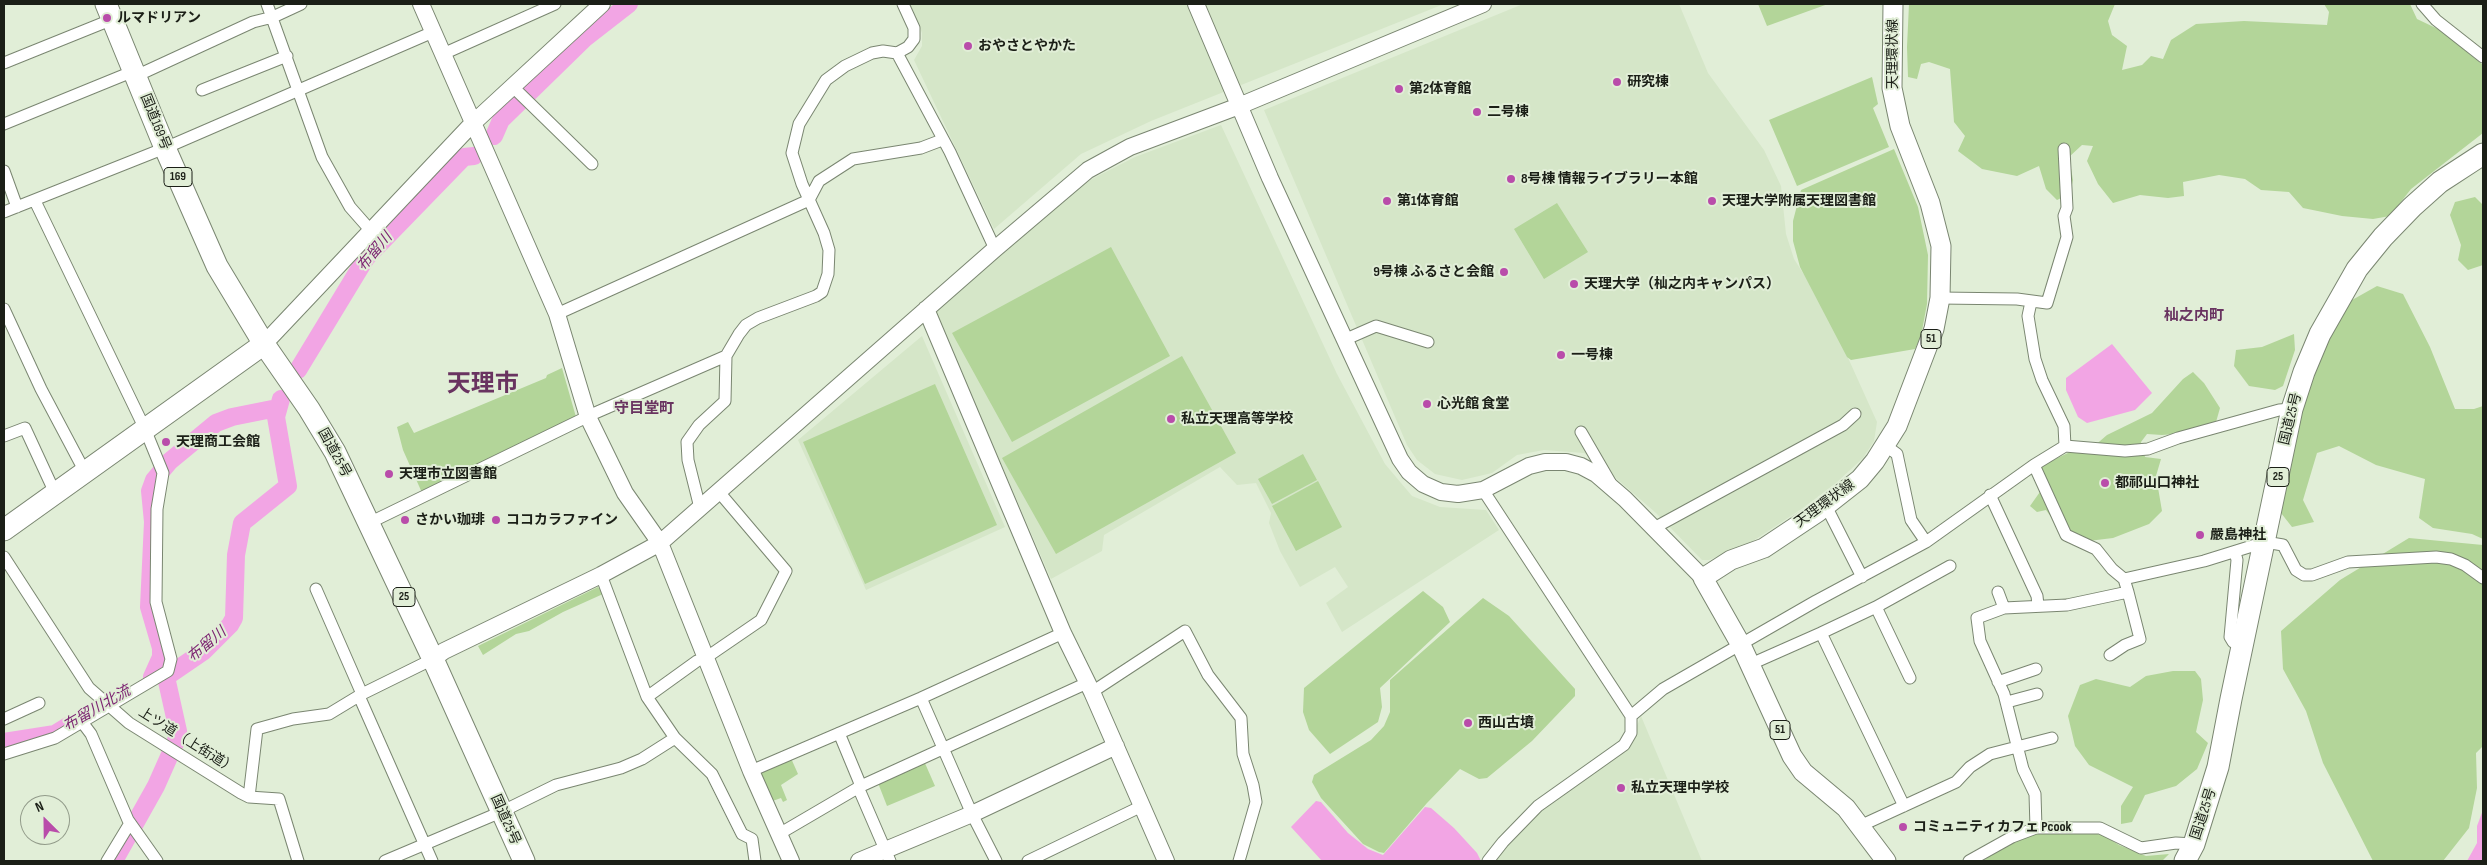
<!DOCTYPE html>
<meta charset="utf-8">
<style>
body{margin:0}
#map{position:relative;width:2487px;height:865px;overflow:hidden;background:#e1eed7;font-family:"Sofia Sans Condensed",sans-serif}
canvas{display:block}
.frame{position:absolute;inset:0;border:5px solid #1b1f17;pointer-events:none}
.north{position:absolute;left:20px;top:795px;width:50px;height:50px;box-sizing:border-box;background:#e1eed7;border:1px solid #929b8a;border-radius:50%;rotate:337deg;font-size:14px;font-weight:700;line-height:20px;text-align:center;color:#1b1f17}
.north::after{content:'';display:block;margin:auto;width:18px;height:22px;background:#b94caa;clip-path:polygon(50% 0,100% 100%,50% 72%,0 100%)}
</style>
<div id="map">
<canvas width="2487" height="865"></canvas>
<div class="frame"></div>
<div class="north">N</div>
</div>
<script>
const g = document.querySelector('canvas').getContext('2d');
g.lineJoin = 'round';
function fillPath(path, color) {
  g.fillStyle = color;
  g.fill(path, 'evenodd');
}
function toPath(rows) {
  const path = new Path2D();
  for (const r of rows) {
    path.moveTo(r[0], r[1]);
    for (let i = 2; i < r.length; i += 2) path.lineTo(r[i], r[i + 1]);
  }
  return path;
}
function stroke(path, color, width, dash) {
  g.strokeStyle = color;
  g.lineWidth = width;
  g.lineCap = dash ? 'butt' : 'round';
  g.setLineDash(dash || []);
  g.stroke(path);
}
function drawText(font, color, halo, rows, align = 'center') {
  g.font = font + ' "Sofia Sans Condensed","Noto Sans JP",sans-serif';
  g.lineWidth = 4;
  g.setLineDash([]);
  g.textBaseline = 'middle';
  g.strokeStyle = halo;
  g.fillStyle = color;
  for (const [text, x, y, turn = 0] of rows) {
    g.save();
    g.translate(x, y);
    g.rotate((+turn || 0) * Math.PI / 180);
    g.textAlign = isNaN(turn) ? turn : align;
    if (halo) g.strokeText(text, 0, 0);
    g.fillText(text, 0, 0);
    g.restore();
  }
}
fillPath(toPath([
 [910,4,1444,4,1151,121,1081,154,994,229,914,60,922,46,922,33],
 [1523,4,1679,4,1708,73,1764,150,1781,186,1786,234,1794,259,1826,309,1877,422,1874,441,1863,458,1836,483,1803,508,1750,543,1709,560,1702,560,1656,513,1595,460,1584,453,1544,450,1517,455,1492,473,1462,480,1435,474,1417,460,1407,445,1264,110],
 [1221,125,1337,374,1385,464,1412,496,1440,507,1486,510,1499,530,1342,632,1326,603,1348,587,1335,567,1300,587,1280,551,1269,523,1271,513,1256,483,1237,485,1220,467,1104,535,1102,551,1051,579,935,312,1073,192,1092,179,1135,157],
 [922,336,1005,527,866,590,798,440],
 [1641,716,1702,861,1495,861,1538,811,1629,745]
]), '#d5e6c8');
fillPath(toPath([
 [1758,4,1828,4,1767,26],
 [1909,4,2115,4,2108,21,2112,35,2127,46,2122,70,2142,65,2151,56,2163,59,2171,40,2196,24,2244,21,2327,25,2329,12,2324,4,2410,4,2417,19,2440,30,2483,65,2483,133,2411,189,2390,216,2373,219,2342,216,2303,208,2289,192,2261,190,2245,179,2219,175,2183,182,2184,196,2168,198,2140,195,2113,203,2098,184,2087,161,2093,146,2082,145,2069,157,2073,180,2070,194,2057,200,2046,189,2039,166,2017,176,1982,169,1958,151,1965,136,1954,122,1950,69,1929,62,1921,64,1917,79,1908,77,1907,47],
 [1872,77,1878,104,1873,108,1889,147,1797,186,1769,120],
 [1894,149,1918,207,1928,255,1927,304,1921,336,1915,349,1851,360,1847,357,1800,267,1793,241,1793,221,1801,190],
 [2475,197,2483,205,2483,265,2468,270,2458,260,2461,245,2450,215,2455,202],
 [1557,203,1588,252,1544,279,1514,229],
 [1111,247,1170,356,1012,442,952,333],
 [2377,286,2403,294,2430,347,2455,409,2474,409,2483,406,2483,539,2472,534,2433,528,2419,518,2425,479,2376,465,2339,446,2317,453,2303,500,2314,522,2292,527,2281,513,2296,419,2321,349,2345,304],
 [2294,334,2295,350,2283,386,2275,390,2249,386,2234,366,2236,350,2262,347],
 [1182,356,1236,453,1056,554,1002,458],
 [562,368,576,417,423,495,403,450,397,427,408,422,414,433,546,378,547,375],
 [2193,372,2204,383,2220,408,2216,422,2187,433,2162,435,2147,434,2141,442,2145,457,2161,459,2156,476,2162,511,2149,524,2113,538,2080,542,2061,531,2046,510,2037,512,2030,506,2042,489,2036,477,2043,465,2070,452,2086,453,2107,435,2152,413,2183,379],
 [935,384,997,525,865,584,803,442],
 [1303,454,1317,480,1272,504,1258,479],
 [1318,481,1342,527,1296,551,1272,506],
 [2409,538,2483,545,2483,746,2476,753,2477,788,2469,828,2443,861,2373,861,2323,763,2306,711,2283,669,2281,631,2340,580],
 [598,587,603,594,563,612,529,631,516,634,483,655,478,646],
 [1423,591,1443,607,1450,622,1380,688,1382,707,1378,722,1330,754,1309,730,1303,712,1304,688],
 [1483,598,1509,616,1575,689,1575,696,1532,741,1487,778,1479,779,1460,769,1427,803,1384,853,1379,852,1363,844,1321,798,1312,782,1314,775,1371,740,1384,726,1390,712,1390,680],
 [2173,671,2195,671,2201,679,2203,700,2196,732,2208,743,2197,769,2176,786,2145,795,2132,822,2121,824,2121,806,2133,787,2089,765,2075,746,2068,716,2080,685,2096,679,2130,687,2146,676],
 [790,756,798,774,781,785,787,800,783,802,781,798,767,803,754,772],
 [924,761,935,786,887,806,878,783],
 [2085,832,2103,835,2119,845,2146,856,2169,854,2162,861,1984,861,1989,855,2030,833]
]), '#b3d599');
fillPath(toPath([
 [2112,344,2152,393,2135,410,2087,423,2078,417,2066,390,2066,378],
 [1316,801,1321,802,1348,833,1368,849,1383,855,1425,807,1431,808,1454,828,1477,853,1481,861,1322,861,1291,827],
 [2483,810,2483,861,2467,861,2477,843,2477,826]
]), '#f2a5e4');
stroke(toPath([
 [494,136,501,120,584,39,629,4],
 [298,370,366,258,464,157,474,156],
 [152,677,161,657,161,648,149,607,153,522,150,491,154,480,170,461,216,423,232,417,277,408],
 [166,677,204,651,230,625,234,618,236,555,242,523,288,486,276,417,281,399],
 [4,742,55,734,68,726],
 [114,861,156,786,176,741,178,731,166,677]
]), '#f2a5e4', 18);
const street = toPath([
 [267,4,322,157,350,207,372,232],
 [2422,4,2436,20,2483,57],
 [897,53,908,47,914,39,914,28,903,4],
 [443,54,555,4],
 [4,63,113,19],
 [136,76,253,22,273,17,301,4],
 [512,86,592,164],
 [202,90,287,56],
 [4,124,134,71],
 [4,171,17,207],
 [4,212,165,148,433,32],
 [1940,298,2017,299,2047,303,2067,237,2064,216,2067,208,2064,149],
 [2031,302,2028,316,2035,359,2042,380,2064,426,2065,446],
 [4,309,41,389,85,472],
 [557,314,809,200,819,181,853,159,921,148,942,140],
 [1344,340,1376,326,1428,342],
 [1581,432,1610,482],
 [4,436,25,428,55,493],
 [1886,446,1897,454,1911,520,1926,542],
 [2034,465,2066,535,2096,549,2112,569,2124,579,2128,592,2067,605,2004,608,1977,618,1980,641,2004,694,2023,769,2035,794,2036,828],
 [1483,490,1631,716,1631,733,1624,745,1538,806,1503,842,1488,861],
 [1990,495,2037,596,2038,605],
 [1826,506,1862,577],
 [700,508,688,460,687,442,699,425,725,401,726,356,739,334,746,325,758,318,816,296,822,292,828,274,829,250,824,233,802,184,792,153,799,124,826,80,845,66,872,53,883,51,897,53,950,152,995,249],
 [369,523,595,413,726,356],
 [1654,528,1843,425,1855,414],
 [2235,552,2237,560,2230,637,2233,642,2242,645],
 [4,557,89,688,129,723,241,793,249,797,279,799,298,861],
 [601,575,647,697,675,738,712,774,742,834,752,839,755,861],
 [2124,579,2204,561,2265,542,2283,545,2296,570,2304,575,2312,575,2348,562,2436,557,2451,559,2465,565,2483,578],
 [316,589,362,694],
 [1998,592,2004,608],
 [1876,607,1910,678],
 [1821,633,1876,607,1950,566],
 [2110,655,2125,645,2140,639,2128,592],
 [1751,664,1821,633,1904,806],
 [1998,682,2036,669],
 [1092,692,1185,631,1208,675,1241,718,1243,754,1253,785,1256,802,1239,861],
 [359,696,432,861],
 [647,697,697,661,707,657,761,620,786,571,719,492],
 [921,698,972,814,996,861],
 [2007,702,2037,694],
 [1631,716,1663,689,1816,601,1926,542,2034,465,2065,446,2125,451,2148,449,2178,438,2279,410,2292,409],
 [4,719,39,703],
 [82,722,91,734,128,820,157,861],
 [839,733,861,786],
 [4,754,55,738,168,671,171,659,156,602,157,509,163,473,145,429,35,201],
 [751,771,921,698,1063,633],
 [858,787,890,861],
 [249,797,257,729,293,719,329,714,362,694,433,659],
 [1860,826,1956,782,1970,767,1990,754,2052,738],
 [779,834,861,786,1087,683],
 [107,861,130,823],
 [385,861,501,812,556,785,621,768,642,759,675,738],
 [1028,861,1142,806],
 [1969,861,2012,837,2036,828,2100,828,2141,848,2176,843,2194,844]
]);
const secondary = toPath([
 [421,4,557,314,588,417,625,493,660,543,751,771,791,861],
 [1196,4,1270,178,1400,459,1409,472,1423,484,1441,492,1458,494,1483,490,1529,466,1545,462,1566,462,1581,466,1596,474,1625,499,1703,578],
 [926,309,1063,633,1092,692,1166,861],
 [264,344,472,124,602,4],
 [433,659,444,651,601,575,660,543,995,249,1088,170,1130,147,1239,106,1483,4],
 [859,861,972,814,1116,746]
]);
const primary = toPath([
 [1886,861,1846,808,1803,772,1792,756,1741,645,1703,578,1731,560,1764,548,1818,512,1860,479,1875,461,1897,426,1934,329,1940,298,1941,246,1930,203,1900,126,1892,88,1893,4]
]);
const highway = toPath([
 [106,4,165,148,217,266,264,344,309,409,335,452,433,659,524,861],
 [4,530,264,344],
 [2185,861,2194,844,2218,767,2231,699,2292,409,2304,372,2320,334,2357,269,2383,237,2412,207,2440,182,2483,154]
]);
stroke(street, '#7a8671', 13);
stroke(secondary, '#7a8671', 18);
stroke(primary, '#7a8671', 21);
stroke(highway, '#7a8671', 23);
stroke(street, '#fff', 11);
stroke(secondary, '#fff', 16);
stroke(primary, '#fff', 19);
stroke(highway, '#fff', 21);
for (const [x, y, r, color] of [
 [107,18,5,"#b94caa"],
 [968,46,5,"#b94caa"],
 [1617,82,5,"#b94caa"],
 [1399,89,5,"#b94caa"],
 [1477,112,5,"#b94caa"],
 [1511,179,5,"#b94caa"],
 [1387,201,5,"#b94caa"],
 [1712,201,5,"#b94caa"],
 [1504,272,5,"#b94caa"],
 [1574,284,5,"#b94caa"],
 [1561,355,5,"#b94caa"],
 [1427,404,5,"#b94caa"],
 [1171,419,5,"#b94caa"],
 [166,442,5,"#b94caa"],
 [389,474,5,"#b94caa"],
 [2105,483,5,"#b94caa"],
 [405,520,5,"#b94caa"],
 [496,520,5,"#b94caa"],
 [2200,535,5,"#b94caa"],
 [1468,723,5,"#b94caa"],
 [1621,788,5,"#b94caa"],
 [1903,827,5,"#b94caa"]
]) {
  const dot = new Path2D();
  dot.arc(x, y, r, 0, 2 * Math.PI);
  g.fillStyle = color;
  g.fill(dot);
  stroke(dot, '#e1eed7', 2);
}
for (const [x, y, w] of [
 [178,177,28],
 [1931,339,20],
 [2278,477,22],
 [404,597,22],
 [1780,730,20]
]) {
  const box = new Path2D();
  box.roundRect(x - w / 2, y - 9.5, w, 19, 4);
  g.fillStyle = '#e1eed7';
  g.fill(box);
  stroke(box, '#1b1f17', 1);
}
drawText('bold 12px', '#1b1f17', null, [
 ["169",178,177],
 ["51",1931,339],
 ["25",2278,477],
 ["25",404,597],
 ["51",1780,730]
]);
drawText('bold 14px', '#1b1f17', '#e1eed7', [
 ["ルマドリアン",117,18],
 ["おやさとやかた",978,46],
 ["研究棟",1627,82],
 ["第2体育館",1409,89],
 ["二号棟",1487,112],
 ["8号棟 情報ライブラリー本館",1521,179],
 ["第1体育館",1397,201],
 ["天理大学附属天理図書館",1722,201],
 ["9号棟 ふるさと会館",1494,272,"right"],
 ["天理大学（杣之内キャンパス）",1584,284],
 ["一号棟",1571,355],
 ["心光館 食堂",1437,404],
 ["私立天理高等学校",1181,419],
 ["天理商工会館",176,442],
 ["天理市立図書館",399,474],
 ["都祁山口神社",2115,483],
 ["さかい珈琲",415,520],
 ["ココカラファイン",506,520],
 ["嚴島神社",2210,535],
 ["西山古墳",1478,723],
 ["私立天理中学校",1631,788],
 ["コミュニティカフェ Pcook",1913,827]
], 'left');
drawText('14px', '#1b1f17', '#e1eed7', [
 ["天理環状線",1893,54,-90],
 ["国道169号",155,122,68],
 ["国道25号",2291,419,-76],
 ["国道25号",334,453,61],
 ["天理環状線",1825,504,-36],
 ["上ツ道（上街道）",187,741,32],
 ["国道25号",2204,814,-72],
 ["国道25号",505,820,66]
]);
drawText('italic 15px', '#7d2572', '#e1eed7', [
 ["布留川",375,252,-50],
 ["布留川",207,645,-40],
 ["布留川北流",97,709,-30]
]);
drawText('bold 15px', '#693360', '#e1eed7', [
 ["杣之内町",2194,316],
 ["守目堂町",644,409]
]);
drawText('bold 24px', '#693360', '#e1eed7', [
 ["天理市",483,385]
]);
</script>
